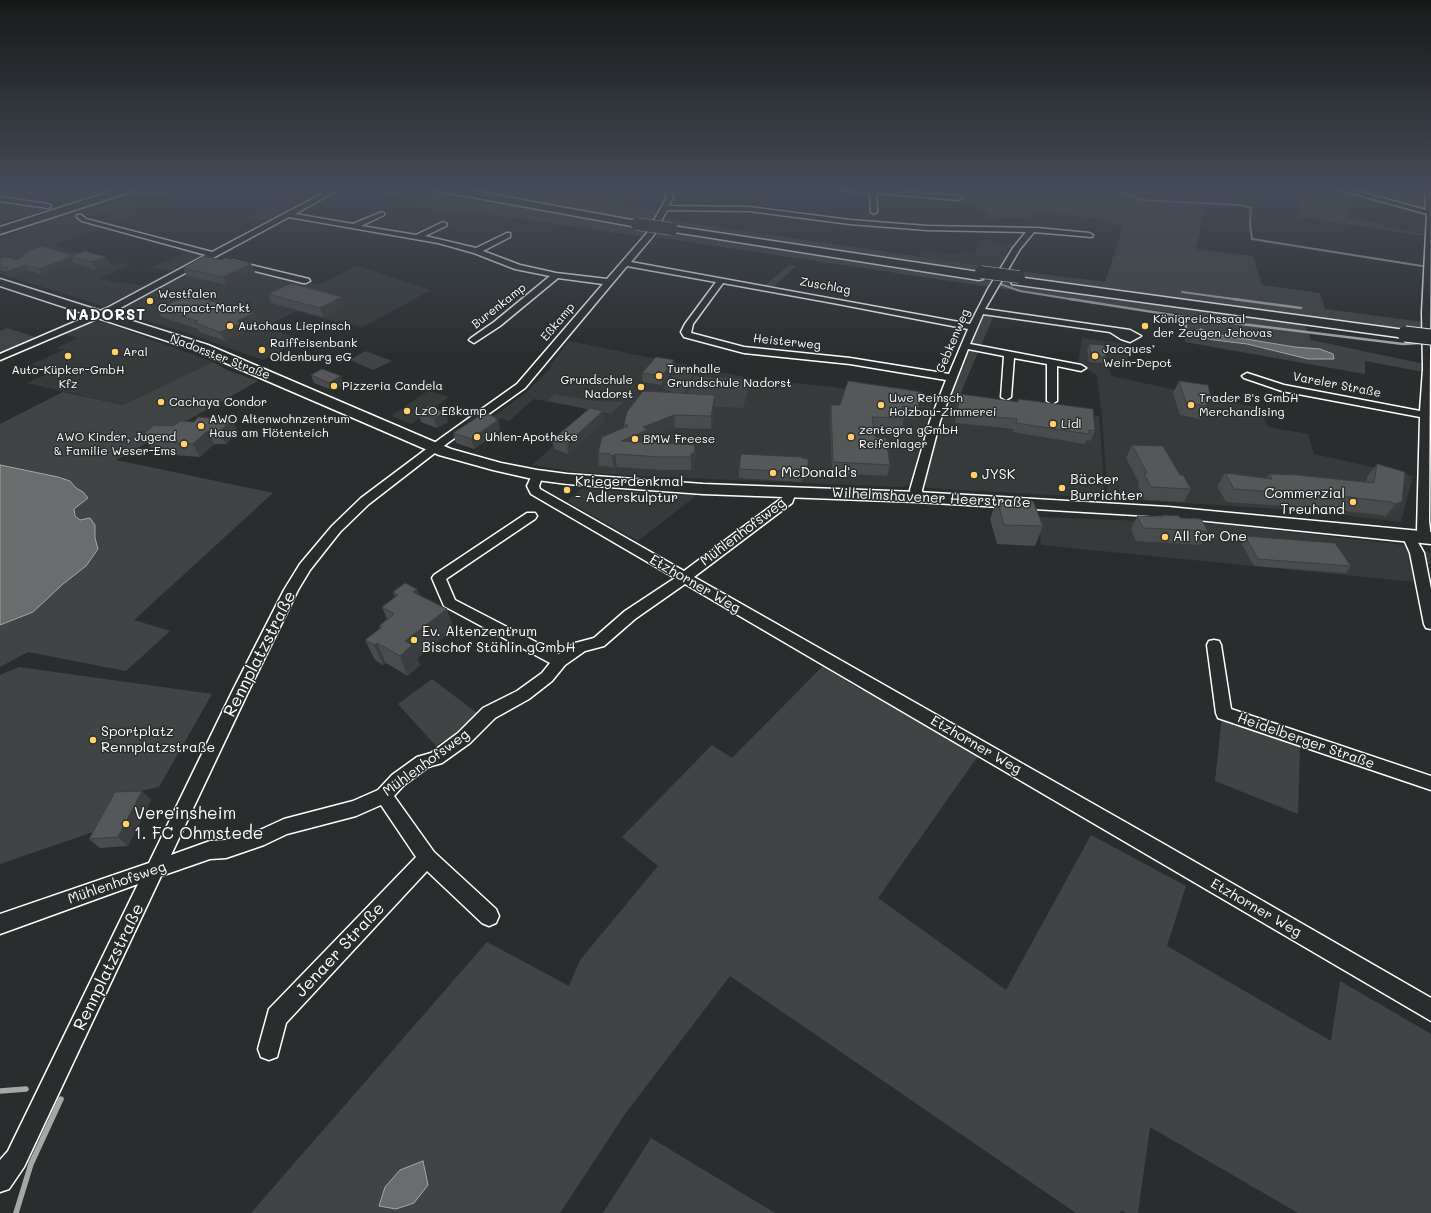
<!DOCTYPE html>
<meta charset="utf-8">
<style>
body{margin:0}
canvas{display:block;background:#2a2d2e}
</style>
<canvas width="1431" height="1213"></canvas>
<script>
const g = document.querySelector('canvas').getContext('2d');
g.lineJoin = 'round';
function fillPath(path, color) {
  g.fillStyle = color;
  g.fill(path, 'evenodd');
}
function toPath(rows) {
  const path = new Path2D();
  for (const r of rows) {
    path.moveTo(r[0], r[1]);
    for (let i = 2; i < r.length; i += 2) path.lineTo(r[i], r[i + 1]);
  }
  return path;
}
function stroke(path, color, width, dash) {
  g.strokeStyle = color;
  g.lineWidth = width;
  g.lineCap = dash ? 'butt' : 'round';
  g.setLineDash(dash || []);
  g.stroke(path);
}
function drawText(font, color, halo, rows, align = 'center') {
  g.font = font + ' Mali,sans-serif';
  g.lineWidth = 3;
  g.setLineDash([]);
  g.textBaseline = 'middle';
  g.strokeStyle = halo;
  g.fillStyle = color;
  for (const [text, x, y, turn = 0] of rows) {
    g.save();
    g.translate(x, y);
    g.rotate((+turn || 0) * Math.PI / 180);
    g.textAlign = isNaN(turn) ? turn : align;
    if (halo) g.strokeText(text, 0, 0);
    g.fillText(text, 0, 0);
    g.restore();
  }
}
fillPath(toPath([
 [65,188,101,188,108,189,79,199,61,197,71,193,58,191],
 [0,201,43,208,0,220],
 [135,202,139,214,112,219,109,213,80,216,84,220,107,227,53,245,113,264,119,262,130,265,99,278,113,282,148,286,109,305,104,306,0,274,0,239,75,214,79,216,85,211,95,207],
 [274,207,300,209,272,223,250,217],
 [981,240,1020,246,1002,269,918,256,922,250,949,254,950,252,961,254,962,251,974,253],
 [195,250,213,255,209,257,319,285,357,266,431,290,363,327,338,321,336,322,296,311,264,328,302,339,263,360,187,333,120,312,126,305,186,272,149,268],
 [103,322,213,362,123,405,27,383,54,371,32,364,64,350,57,348,78,338,65,334,89,323],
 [1082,338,1126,344,1129,362,1107,359,1111,376,1259,408,1268,427,1308,434,1314,454,1413,476,1401,522,1309,511,1108,498,1102,417,1097,375,1078,364],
 [569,341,754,379,833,387,932,403,910,485,900,487,639,476,575,472,532,465,589,414,609,413,534,399,509,421,492,417,523,395,550,369,551,364],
 [428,391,449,397,411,424,391,416],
 [949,396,1099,416,1105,498,927,488,924,483],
 [581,489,697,495,638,541,567,501],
 [1039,517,1220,524,1396,544,1431,553,1431,564,1415,561,1415,582,1041,545]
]), '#373a3b');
fillPath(toPath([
 [111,188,116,188,71,203,0,222,0,220,43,208,57,206],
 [139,188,176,188,166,193,175,194,170,197,124,196,0,239,83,207],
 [363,188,494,188,558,199,562,197,642,209,661,211,657,218,1002,269,990,287,656,237,659,232,605,223,648,231,644,237,462,210,456,213,415,206,421,202],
 [1060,188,1110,188,1141,200,1206,203,1196,249,1253,256,1262,285,1320,293,1325,309,1423,322,1423,341,1305,325,1311,340,1424,364,1424,372,1365,361,1365,374,1185,342,1182,314,998,288,1009,270,1105,282,1123,226,1101,219,1036,211,1028,218,988,217,986,213,967,198,1008,194,1040,194],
 [1306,188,1333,188,1355,194,1347,218,1383,224,1383,227,1426,234,1426,236,1298,217],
 [1340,188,1383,188,1384,191,1427,200,1425,211],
 [789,265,796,266,771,289,763,287],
 [983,313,994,315,959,397,949,396,967,346],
 [7,328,38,338,0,354,0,331],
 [365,351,392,361,373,370,350,360],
 [213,362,227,370,258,381,116,460,273,493,134,620,170,631,126,671,28,652,0,667,0,424,63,392,123,405],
 [680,366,693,373,684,397,666,400,672,391,663,389],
 [694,376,751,380,743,408,683,405],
 [555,394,594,401,623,402,611,414,548,401],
 [823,666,862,691,863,685,978,756,878,898,1006,990,1091,835,1186,886,1167,946,1331,1041,1340,981,1431,1034,1431,1213,1298,1213,1150,1127,1138,1213,1126,1213,1121,1210,1120,1213,1076,1213,730,976,625,1114,560,1213,251,1213,487,942,569,986,580,960,658,866,622,837,712,745,732,758],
 [19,667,212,694,159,787,115,796,93,832,0,864,0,675],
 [432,679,481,716,436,746,398,704],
 [1222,716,1300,744,1298,814,1215,781],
 [651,1138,775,1213,603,1213]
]), '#414445');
const water = toPath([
 [1201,329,1221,335,1295,347,1320,349,1333,354,1334,359,1308,359,1247,344,1214,340,1200,337,1194,331,1201,329],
 [0,465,58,477,70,481,76,488,83,492,88,498,74,509,75,516,80,520,90,518,95,525,95,538,98,549,86,566,63,584,33,612,0,625,0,465],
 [423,1161,428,1185,414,1203,396,1209,379,1206,385,1187,400,1170,423,1161]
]);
fillPath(water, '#6a6c6d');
stroke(water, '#a6a7a7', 1);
stroke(toPath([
 [1111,188,1141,200,1240,205,1251,208,1250,224,1252,239,1422,266],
 [1000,284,1020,291,1076,300],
 [1182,292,1241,300]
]), '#a6a7a7', 2);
stroke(toPath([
 [1070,299,1185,317,1403,344,1420,343],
 [1233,299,1301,308],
 [1185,317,1186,328]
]), '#a6a7a7', 2.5);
stroke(toPath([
 [0,1091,26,1089],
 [16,1213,31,1164,61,1099]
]), '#a6a7a7', 5.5);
const street = toPath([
 [50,188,57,188,54,190,50,188],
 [333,188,341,188,295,214,353,224,382,212,384,213,384,215,361,226,416,235,443,222,447,224,446,226,425,236,476,248,507,233,510,233,510,237,483,251,520,265,556,273,607,279,647,233,667,197,665,188,671,188,673,197,669,206,749,207,850,220,927,226,1037,228,1089,233,1093,235,1092,237,1034,232,1020,249,985,309,1130,330,1141,336,1130,342,1121,339,1110,332,983,314,970,344,1081,365,1086,368,1081,371,1057,366,1057,401,1052,404,1047,401,1047,364,1014,358,1011,397,1006,400,1001,397,1004,356,968,349,940,421,922,490,923,497,921,500,917,501,913,500,911,497,910,490,930,421,946,380,850,364,744,353,684,337,681,332,685,324,716,282,627,266,525,388,449,442,369,504,340,532,310,570,298,590,249,690,171,855,210,841,226,840,260,830,284,819,353,801,378,790,392,775,417,757,431,753,458,733,483,708,517,691,542,673,550,663,444,606,432,578,434,575,527,513,535,513,537,516,535,519,446,579,455,600,559,654,575,643,594,638,625,611,675,578,531,494,527,486,533,473,541,473,543,475,539,486,540,489,684,571,782,498,786,489,790,488,794,489,796,492,792,503,694,577,1162,843,1431,998,1431,1021,685,584,635,619,604,646,585,651,565,665,552,681,529,699,495,718,470,743,442,763,428,767,404,785,394,796,434,852,496,909,499,916,496,923,489,926,482,923,427,871,286,1023,277,1057,269,1060,261,1057,258,1049,269,1009,416,857,381,805,356,816,287,834,264,845,226,858,210,859,161,876,24,1167,9,1189,0,1192,0,1160,8,1151,138,884,0,934,0,914,149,863,233,690,284,590,300,564,332,526,361,498,441,438,517,384,603,284,558,278,500,326,474,343,469,340,471,338,494,322,550,276,515,269,474,253,438,243,289,217,113,312,0,360,0,354,107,308,206,255,82,221,77,217,77,215,81,215,86,219,212,252,333,188],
 [667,210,749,211,850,224,927,230,1026,232,1013,248,988,289,970,324,631,262,653,236,667,210],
 [723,283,833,303,968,329,949,374,850,358,744,347,691,333,693,324,723,283],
 [835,188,862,188,959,196,962,198,959,200,876,193,877,212,874,214,871,212,870,193,838,190,835,188],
 [1334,188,1345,188,1426,210,1425,188,1431,188,1429,520,1431,540,1423,540,1417,530,1420,417,1282,391,1244,378,1242,376,1247,373,1284,385,1420,411,1423,369,1422,312,1427,214,1334,188],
 [0,197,48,204,51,206,48,208,0,201,0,197],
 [231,261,234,261,309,279,310,281,306,283,303,283,231,265,231,261],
 [1408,531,1412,532,1424,553,1431,589,1431,629,1426,628,1424,624,1410,553,1402,535,1404,532,1408,531],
 [1214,640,1219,641,1221,645,1231,709,1431,776,1431,790,1218,718,1216,713,1207,645,1209,641,1214,640]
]);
const secondary = toPath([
 [0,279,208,345,451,449,501,463,537,470,567,474,703,484,917,492,1168,507,1431,532,1431,544,1168,517,917,502,703,494,567,484,537,480,493,470,439,455,198,351,0,286,0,279]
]);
const highway = toPath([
 [122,188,137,188,136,190,0,234,0,227,122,188],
 [434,188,456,188,637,221,643,224,637,227,439,191,434,188],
 [672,226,979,272,983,273,985,276,983,279,979,280,668,231,666,229,668,227,672,226],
 [1017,277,1405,330,1410,331,1412,334,1410,337,1405,338,1012,284,1011,281,1012,278,1017,277]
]);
stroke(street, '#fff', 3);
stroke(secondary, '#fff', 3);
stroke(highway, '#fff', 3);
fillPath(street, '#2a2d2e');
fillPath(secondary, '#2a2d2e');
fillPath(highway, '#2a2d2e');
const highwayBridgeFar1 = toPath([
 [637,224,672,229],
 [981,272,1019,277]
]);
const highwayBridge = toPath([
 [1405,334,1431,337]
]);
stroke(highwayBridgeFar1, '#fff', 13, []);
stroke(highwayBridge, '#fff', 17, []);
stroke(highwayBridgeFar1, '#2a2d2e', 12);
stroke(highwayBridge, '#2a2d2e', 15);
fillPath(toPath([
 [73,255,111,265,96,270,75,264,74,263,42,275,28,270,9,277,5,272,0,270,0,258,18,260],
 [222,260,251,264,255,272,227,285,187,276,183,268],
 [268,294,342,297,345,306,323,317,271,303],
 [157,309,254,313,258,322,244,329,245,332,225,341,199,332,198,329,161,317],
 [1089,344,1106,357,1103,363,1089,362,1087,350],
 [674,360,675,369,662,385,643,382,642,373],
 [311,375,344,384,332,390,314,383],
 [1179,381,1210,395,1206,404,1207,406,1200,419,1180,415,1173,393],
 [922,392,916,419,904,417,902,429,874,427,875,437,890,465,887,476,832,473,830,416,831,405,840,405],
 [960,394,1017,402,1018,399,1095,431,1091,441,1087,440,1085,444,1013,432,1014,429,955,423,958,403],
 [715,407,711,429,675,428,648,438,648,442,695,445,696,458,694,466,691,467,691,470,661,470,617,467,614,469,611,467,599,466,598,453,624,427,624,423],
 [603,411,604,421,568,454,554,449,552,440],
 [418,413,446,413,448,422,437,428,421,422],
 [232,420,238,432,226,444,214,444,200,457,159,454,155,448,150,447,143,434,173,426,194,422],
 [500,427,499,428,500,430,474,449,456,443,453,433],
 [1132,445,1180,475,1191,489,1184,502,1145,500,1138,486,1139,483,1126,458],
 [802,458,808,469,807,479,802,479,801,482,739,478,739,469],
 [1377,464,1405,472,1392,515,1385,517,1381,515,1299,506,1299,507,1226,502,1217,486,1225,473,1266,478,1269,474,1366,482,1367,477],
 [997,499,1043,526,1035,546,997,544,990,519],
 [1162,515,1180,518,1208,531,1201,545,1136,541,1131,529,1137,516,1161,517],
 [1245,536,1351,566,1346,573,1254,566,1241,543],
 [417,589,419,595,454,629,417,658,420,665,408,676,386,663,383,665,375,660,365,640,380,629,379,626,387,619,382,607,395,597,393,592],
 [142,791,151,800,128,846,100,848,89,839]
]), '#494b4c');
fillPath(toPath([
 [71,257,74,263,42,275,39,269],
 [106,257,111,265,96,270,92,262],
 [251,264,255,272,227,285,223,277],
 [25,265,28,270,9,277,5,272],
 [342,297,345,306,323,317,320,308],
 [254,313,258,322,244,329,245,332,225,341,220,332,237,321],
 [674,360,675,369,662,385,662,376],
 [341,376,344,384,332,390,329,383],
 [715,395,715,407,711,429,711,416],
 [603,411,604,421,568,454,567,444],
 [446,413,448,422,437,428,434,418],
 [674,415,675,428,648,438,648,443,621,441,643,427],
 [498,418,500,427,499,428,500,430,474,449,471,439],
 [232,420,238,432,226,444,219,432],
 [207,431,214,444,200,457,193,444],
 [695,445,696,458,694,466,691,467,691,470,691,454],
 [615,454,617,467,614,469,612,456],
 [1402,502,1392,515,1385,517,1395,504],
 [417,589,424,609,413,592],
 [447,609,454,629,417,658,420,665,408,676,400,656,405,641],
 [377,643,386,663,383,665,374,645],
 [142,791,151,800,128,846,118,837]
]), '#3c3d3e');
const building = toPath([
 [42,246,73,255,70,256,71,257,39,269,25,265,5,272,8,268,0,266,0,258,7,257,18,260,29,250,42,246],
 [85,251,106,257,92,262,70,256,85,251],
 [204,256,222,260,225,258,251,264,223,277,183,268,204,256],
 [291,283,342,297,320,308,268,294,291,283],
 [189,295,254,313,237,321,241,323,220,332,195,323,198,321,157,309,189,295],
 [1089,344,1104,345,1106,357,1091,356,1089,344],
 [656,357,674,360,662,376,642,373,656,357],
 [322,369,341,376,329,383,311,375,322,369],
 [848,381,922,392,918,408,902,406,904,418,872,417,875,437,886,438,890,465,833,462,831,405,840,405,848,381],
 [1179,381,1208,385,1210,395,1204,394,1207,406,1186,403,1179,381],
 [643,391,715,395,711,416,674,415,643,427,647,430,621,441,695,445,694,453,691,454,691,457,660,457,615,454,612,456,610,454,598,453,602,437,628,426,624,423,627,412,643,391],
 [960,394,1018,402,1018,399,1093,409,1095,431,1089,430,1089,434,1016,423,1017,419,957,413,960,394],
 [428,406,446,413,434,418,418,413,428,406],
 [590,408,603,411,567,444,552,440,590,408],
 [484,413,498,418,495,419,498,420,471,439,453,433,484,413],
 [198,417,232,420,219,432,207,431,193,444,151,441,158,435,143,434,154,425,173,426,180,421,194,422,198,417],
 [1132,445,1163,446,1180,475,1183,475,1191,489,1151,487,1144,473,1147,473,1132,445],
 [741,454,802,457,802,458,808,459,808,469,802,469,802,472,739,469,741,454],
 [1377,464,1405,472,1402,502,1395,504,1391,502,1307,492,1307,494,1234,489,1225,473,1272,479,1269,474,1298,475,1374,483,1377,464],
 [997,499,1033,501,1043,526,1004,525,997,499],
 [1162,515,1179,516,1180,518,1201,519,1208,531,1143,528,1137,516,1163,517,1162,515],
 [1245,536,1335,543,1351,566,1258,559,1245,536],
 [405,583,417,589,413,592,447,609,405,641,412,645,400,656,377,643,374,645,365,640,382,627,379,626,394,614,382,607,398,595,393,592,405,583],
 [142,791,118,837,89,839,115,792,142,791]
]);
fillPath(building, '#555758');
stroke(building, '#3c3d3e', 1);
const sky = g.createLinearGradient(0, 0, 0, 358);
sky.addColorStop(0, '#171919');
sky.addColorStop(0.53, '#444c57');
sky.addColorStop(1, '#444c5700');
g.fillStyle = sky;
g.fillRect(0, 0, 1431, 358);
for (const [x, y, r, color] of [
 [150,301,4,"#ffd166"],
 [230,326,4,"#ffd166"],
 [1145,326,4,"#ffd166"],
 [262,350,4,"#ffd166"],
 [115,352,4,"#ffd166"],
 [68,356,4,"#ffd166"],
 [1095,356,4,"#ffd166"],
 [659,376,4,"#ffd166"],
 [334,386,4,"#ffd166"],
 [641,387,4,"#ffd166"],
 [161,402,4,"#ffd166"],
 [881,405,4,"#ffd166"],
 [1191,405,4,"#ffd166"],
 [407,411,4,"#ffd166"],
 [1053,424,4,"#ffd166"],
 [201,426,4,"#ffd166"],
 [477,437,4,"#ffd166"],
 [851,437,4,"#ffd166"],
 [635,439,4,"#ffd166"],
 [184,444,4,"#ffd166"],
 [773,473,4,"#ffd166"],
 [974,475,4,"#ffd166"],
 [1062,488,4,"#ffd166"],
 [567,490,4,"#ffd166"],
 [1353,502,4,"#ffd166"],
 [1165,537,4,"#ffd166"],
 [414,640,4,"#ffd166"],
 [93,740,4,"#ffd166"],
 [126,824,4,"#ffd166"]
]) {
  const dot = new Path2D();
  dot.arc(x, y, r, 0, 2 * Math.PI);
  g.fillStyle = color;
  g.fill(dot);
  stroke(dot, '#2a2d2e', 1.5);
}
drawText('12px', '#fff', '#2a2d2e', [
 ["Zuschlag",825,286,10],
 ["Burenkamp",499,306,-38],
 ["Eßkamp",558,322,-50],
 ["Gebkenweg",953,341,-67],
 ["Heisterweg",787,342,6],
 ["Nadorster Straße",220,357,21],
 ["Vareler Straße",1337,385,11]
]);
drawText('12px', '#fff', '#2a2d2e', [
 ["Westfalen",158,294],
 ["Compact-Markt",158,308],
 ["Königreichssaal",1153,319],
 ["der Zeugen Jehovas",1153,333],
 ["Autohaus Liepinsch",238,326],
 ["Raiffeisenbank",270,343],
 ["Oldenburg eG",270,357],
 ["Jacques’",1103,349],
 ["Wein-Depot",1103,363],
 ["Aral",123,352],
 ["Turnhalle",667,369],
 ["Grundschule Nadorst",667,383],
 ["Auto-Küpker-GmbH",68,370,"center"],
 ["Kfz",68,384,"center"],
 ["Grundschule",633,380,"right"],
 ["Nadorst",633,394,"right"],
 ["Pizzeria Candela",342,386],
 ["Uwe Reinsch",889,398],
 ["Holzbau-Zimmerei",889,412],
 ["Trader B's GmbH",1199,398],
 ["Merchandising",1199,412],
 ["Cachaya Condor",169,402],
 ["LzO Eßkamp",415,411],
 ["AWO Altenwohnzentrum",209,419],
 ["Haus am Flötenteich",209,433],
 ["Lidl",1061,424],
 ["zentegra gGmbH",859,430],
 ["Reifenlager",859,444],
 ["AWO Kinder, Jugend",176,437,"right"],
 ["& Familie Weser-Ems",176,451,"right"],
 ["Uhlen-Apotheke",485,437],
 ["BMW Freese",643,439]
], 'left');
drawText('14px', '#fff', '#2a2d2e', [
 ["McDonald's",781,473],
 ["JYSK",982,475],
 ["Bäcker",1070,480],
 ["Burrichter",1070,496],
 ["Kriegerdenkmal",575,482],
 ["- Adlerskulptur",575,498],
 ["Commerzial",1345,494,"right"],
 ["Treuhand",1345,510,"right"],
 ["All for One",1173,537],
 ["Ev. Altenzentrum",422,632],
 ["Bischof Stählin gGmbH",422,648],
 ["Sportplatz",101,732],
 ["Rennplatzstraße",101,748]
], 'left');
drawText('14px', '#fff', '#2a2d2e', [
 ["Wilhelmshavener Heerstraße",931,498,3],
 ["Mühlenhofsweg",743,532,-37],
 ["Etzhorner Weg",695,584,30],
 ["Heidelberger Straße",1306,741,19],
 ["Etzhorner Weg",976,745,30],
 ["Mühlenhofsweg",426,763,-36],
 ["Mühlenhofsweg",117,883,-19],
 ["Etzhorner Weg",1256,908,30]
]);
g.letterSpacing = '1px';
drawText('bold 15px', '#fff', '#2a2d2e', [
 ["NADORST",106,315]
]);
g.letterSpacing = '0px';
drawText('17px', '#fff', '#2a2d2e', [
 ["Rennplatzstraße",260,654,-63],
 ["Jenaer Straße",340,950,-47],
 ["Rennplatzstraße",109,967,-64]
]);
drawText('17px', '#fff', '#2a2d2e', [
 ["Vereinsheim",134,814],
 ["1. FC Ohmstede",134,834]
], 'left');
</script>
